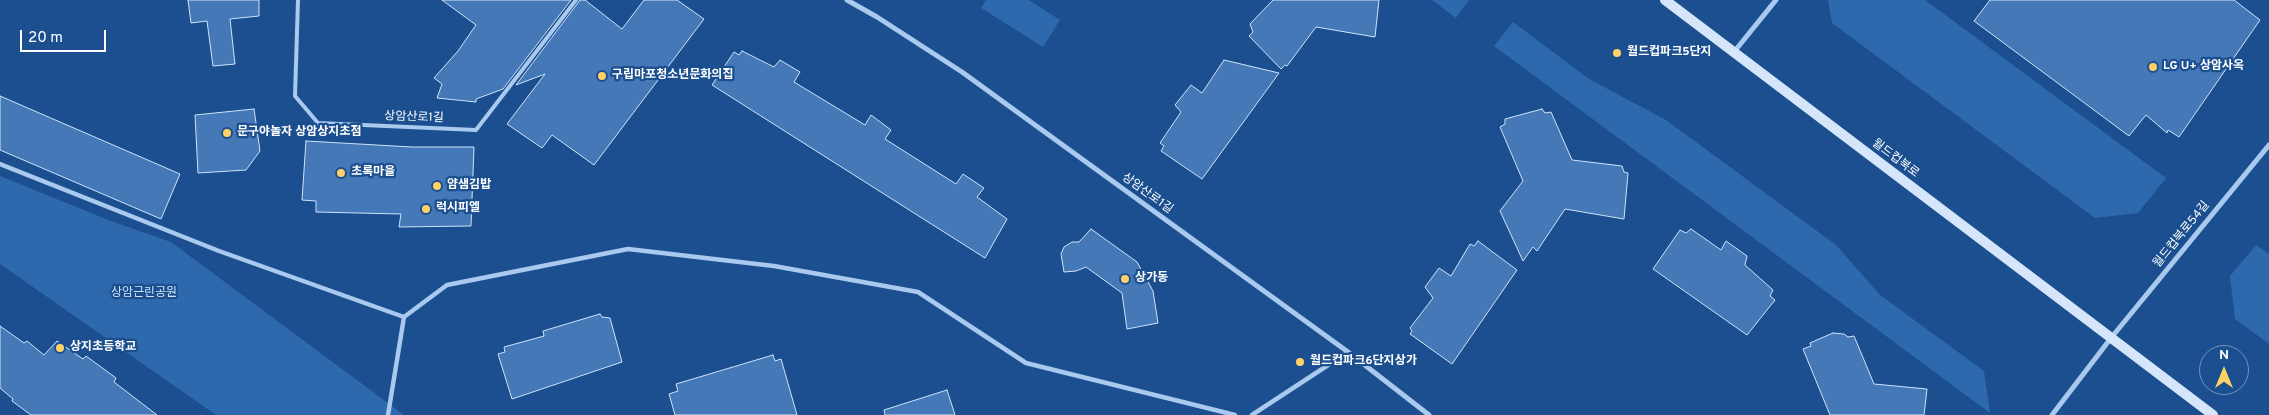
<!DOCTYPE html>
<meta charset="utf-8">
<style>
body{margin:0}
#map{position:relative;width:2269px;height:415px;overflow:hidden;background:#1b4f8f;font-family:Overpass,sans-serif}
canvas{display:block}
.north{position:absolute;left:2199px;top:345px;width:50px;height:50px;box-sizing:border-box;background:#1b4f8f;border:1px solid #7695bc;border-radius:50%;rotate:0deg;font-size:14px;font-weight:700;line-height:20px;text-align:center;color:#fff}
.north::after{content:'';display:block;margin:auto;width:18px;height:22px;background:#ffd166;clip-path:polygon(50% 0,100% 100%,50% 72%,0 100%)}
.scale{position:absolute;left:20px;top:30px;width:86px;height:22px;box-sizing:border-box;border:2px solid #fff;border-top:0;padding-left:6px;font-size:15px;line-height:18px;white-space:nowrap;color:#fff;-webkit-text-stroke:4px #1b4f8f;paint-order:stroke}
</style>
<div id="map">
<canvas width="2269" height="415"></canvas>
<div class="north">N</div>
<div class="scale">20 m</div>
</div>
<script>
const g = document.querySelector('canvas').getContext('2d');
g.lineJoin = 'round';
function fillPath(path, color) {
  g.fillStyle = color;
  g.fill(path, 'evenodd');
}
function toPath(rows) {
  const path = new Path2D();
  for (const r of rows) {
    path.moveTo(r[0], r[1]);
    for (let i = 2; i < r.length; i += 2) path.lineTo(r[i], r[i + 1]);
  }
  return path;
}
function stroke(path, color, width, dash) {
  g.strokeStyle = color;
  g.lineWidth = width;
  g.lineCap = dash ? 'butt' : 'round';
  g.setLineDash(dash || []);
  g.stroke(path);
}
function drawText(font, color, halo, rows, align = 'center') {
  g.font = font + ' Overpass,"Noto Sans KR",sans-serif';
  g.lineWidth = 4.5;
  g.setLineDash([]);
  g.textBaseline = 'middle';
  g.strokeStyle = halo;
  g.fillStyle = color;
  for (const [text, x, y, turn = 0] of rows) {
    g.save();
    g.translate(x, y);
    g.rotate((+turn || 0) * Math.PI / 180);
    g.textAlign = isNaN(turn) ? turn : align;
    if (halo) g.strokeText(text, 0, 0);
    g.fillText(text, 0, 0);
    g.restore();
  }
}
fillPath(toPath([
 [986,0,1029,0,1060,20,1043,47,981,8],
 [1432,0,1469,0,1456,18],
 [1828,0,1925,0,2166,178,2138,213,2095,218,1832,23],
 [1513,22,1589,79,1666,120,1836,245,1880,295,1984,371,1990,413,1494,46],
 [0,176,111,221,171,242,404,415,216,415,0,264],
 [2256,245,2269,254,2269,344,2235,319,2230,276]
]), '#2e69ad');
const building = toPath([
 [188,0,259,0,259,16,230,19,235,64,213,66,207,21,191,23,188,0],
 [442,0,571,0,503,89,476,99,476,102,437,98,442,84,434,78,458,51,476,25,442,0],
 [580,0,585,0,622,29,644,0,677,0,704,19,594,165,552,135,542,148,507,124,545,74,516,85,580,0],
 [1273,0,1379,0,1375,37,1316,27,1287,66,1285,65,1281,69,1249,36,1253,32,1250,24,1273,0],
 [1990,0,2234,0,2260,20,2179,137,2168,130,2167,133,2146,115,2129,136,1974,21,1990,0],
 [742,51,774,67,780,60,800,72,794,82,865,125,871,115,891,130,885,139,956,184,963,174,984,188,977,197,1007,219,985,258,712,85,734,52,739,55,742,51],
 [1224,60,1279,73,1202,179,1161,151,1164,146,1160,143,1181,112,1175,105,1191,85,1202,93,1224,60],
 [0,96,180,174,161,219,0,150,0,96],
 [254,109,260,151,246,170,198,173,195,115,254,109],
 [1542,109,1545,113,1551,112,1572,160,1622,166,1624,172,1628,173,1624,219,1565,209,1537,251,1533,247,1523,261,1500,211,1523,181,1500,127,1505,124,1505,119,1542,109],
 [306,141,412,147,474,147,471,226,399,227,401,214,316,212,316,201,302,200,306,141],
 [1091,229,1137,262,1153,291,1158,323,1127,329,1122,293,1086,267,1076,271,1064,272,1061,254,1064,247,1072,242,1079,242,1091,229],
 [1691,229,1721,250,1726,241,1747,256,1745,265,1773,290,1770,296,1775,300,1747,335,1653,269,1680,230,1686,233,1691,229],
 [1478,241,1517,270,1452,364,1410,334,1412,331,1410,328,1433,298,1425,287,1439,268,1451,276,1470,244,1474,246,1478,241],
 [600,314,602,317,610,318,622,362,512,399,498,354,505,352,504,347,544,336,543,331,600,314],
 [0,326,24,343,27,341,44,355,57,341,83,359,86,356,116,378,114,382,157,415,31,415,12,401,13,399,0,388,0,326],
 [1833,333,1844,334,1848,337,1854,336,1874,384,1927,389,1924,415,1830,415,1803,349,1811,346,1810,343,1833,333],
 [773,355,775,361,781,359,797,415,675,415,669,394,678,391,676,384,773,355],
 [947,390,955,415,885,415,884,410,947,390]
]);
fillPath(building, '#4478b7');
stroke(building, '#cfe3fa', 1);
stroke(toPath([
 [298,0,295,96,318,123,476,130,576,0]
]), '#a9c9ee', 4);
stroke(toPath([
 [0,164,219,251,404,317],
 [388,415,404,317,447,285,628,249,774,266,918,292,1026,363,1235,415],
 [1252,415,1348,352]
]), '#a9c9ee', 4.5);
stroke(toPath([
 [847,0,877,17,962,72,1348,352,1429,415],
 [1734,52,1776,0],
 [2052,415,2111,338,2269,145]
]), '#a9c9ee', 5);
stroke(toPath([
 [1665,0,2213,415]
]), '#d6e6fa', 10);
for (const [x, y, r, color] of [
 [1617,53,5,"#ffd166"],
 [2153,67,5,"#ffd166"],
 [602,76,5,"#ffd166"],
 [227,133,5,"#ffd166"],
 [341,173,5,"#ffd166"],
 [437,186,5,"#ffd166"],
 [426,209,5,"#ffd166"],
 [1125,279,5,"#ffd166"],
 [60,348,5,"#ffd166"],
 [1300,362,5,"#ffd166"]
]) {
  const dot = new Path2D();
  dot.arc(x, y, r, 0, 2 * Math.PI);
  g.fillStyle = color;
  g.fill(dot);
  stroke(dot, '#1b4f8f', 2);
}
drawText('bold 12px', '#fff', '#1b4f8f', [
 ["월드컵파크5단지",1627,53],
 ["LG U+ 상암사옥",2163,67],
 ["구립마포청소년문화의집",612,76],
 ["문구야놀자 상암상지초점",237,133],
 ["초록마을",351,173],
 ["얌샘김밥",447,186],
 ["럭시피엘",436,209],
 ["상가동",1135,279],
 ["상지초등학교",70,348],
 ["월드컵파크6단지상가",1310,362]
], 'left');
drawText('12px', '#fff', '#1b4f8f', [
 ["상암산로1길",414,118,2],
 ["월드컵북로",1895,159,37],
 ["상암산로1길",1147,194,36],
 ["월드컵북로54길",2182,235,-51]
]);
drawText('12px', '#cfe3fa', '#1b4f8f', [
 ["상암근린공원",144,294]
]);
</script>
